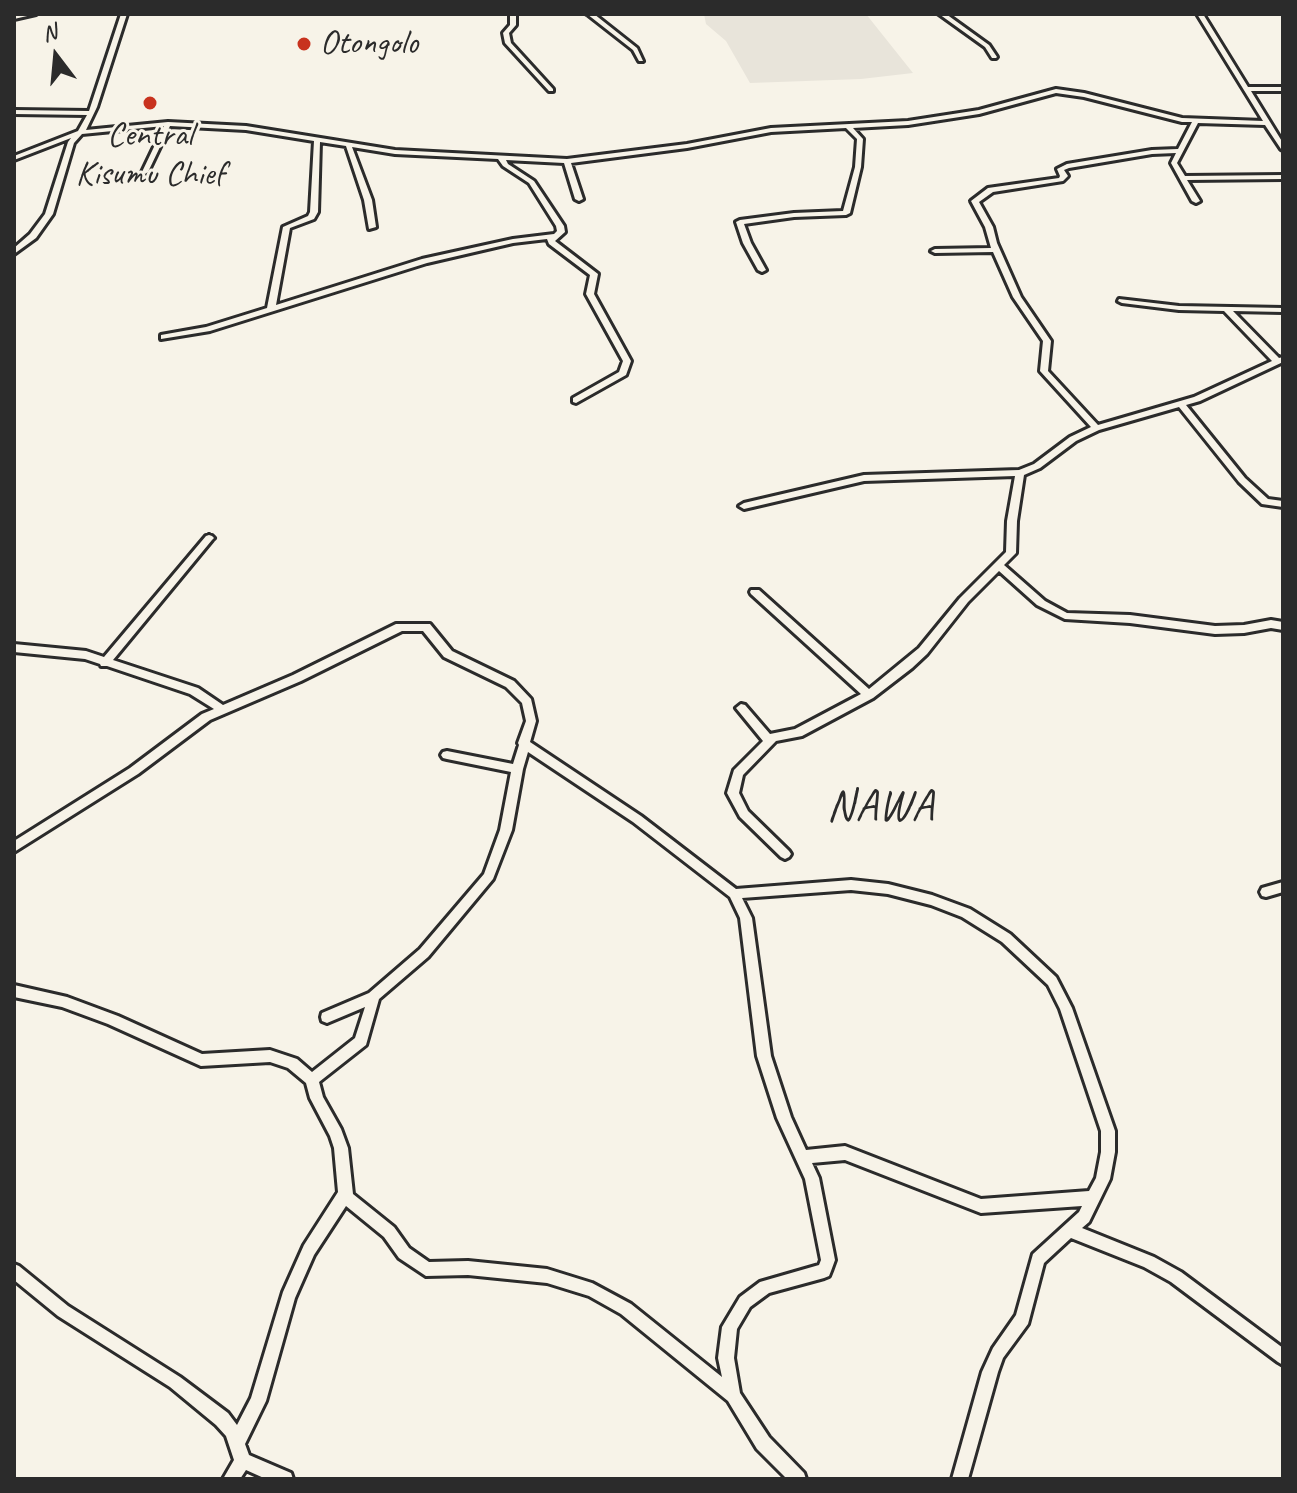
<!DOCTYPE html>
<style>
body{margin:0}
#map{position:relative;width:1297px;height:1493px;overflow:hidden;background:#f7f3e8;font-family:Caveat,sans-serif}
canvas{display:block}
.frame{position:absolute;inset:0;border:16px solid #2b2b2b;pointer-events:none}
.north{position:absolute;left:16px;top:16px;width:80px;height:80px;-webkit-text-stroke:6px #f7f3e8;paint-order:stroke;rotate:344deg;font-size:22px;font-weight:700;line-height:32px;text-align:center;color:#2b2b2b}
.north::after{content:'';display:block;margin:auto;width:28px;height:36px;background:#2b2b2b;clip-path:polygon(50% 0,100% 100%,50% 72%,0 100%)}
</style>
<div id="map">
<canvas width="1297" height="1493"></canvas>
<div class="frame"></div>
<div class="north">N</div>
</div>
<script>
const g = document.querySelector('canvas').getContext('2d');
g.lineJoin = 'round';
function fillPath(path, color) {
  g.fillStyle = color;
  g.fill(path, 'evenodd');
}
function toPath(rows) {
  const path = new Path2D();
  for (const r of rows) {
    path.moveTo(r[0], r[1]);
    for (let i = 2; i < r.length; i += 2) path.lineTo(r[i], r[i + 1]);
  }
  return path;
}
function stroke(path, color, width, dash) {
  g.strokeStyle = color;
  g.lineWidth = width;
  g.lineCap = dash ? 'butt' : 'round';
  g.setLineDash(dash || []);
  g.stroke(path);
}
function drawText(font, color, halo, rows, align = 'center') {
  g.font = font + ' Caveat,sans-serif';
  g.lineWidth = 6;
  g.setLineDash([]);
  g.textBaseline = 'middle';
  g.strokeStyle = halo;
  g.fillStyle = color;
  for (const [text, x, y, turn = 0] of rows) {
    g.save();
    g.translate(x, y);
    g.rotate((+turn || 0) * Math.PI / 180);
    g.textAlign = isNaN(turn) ? turn : align;
    if (halo) g.strokeText(text, 0, 0);
    g.fillText(text, 0, 0);
    g.restore();
  }
}
fillPath(toPath([
 [704,14,866,14,913,73,861,79,750,83,726,41,706,24]
]), '#e8e4da');
const minor = toPath([
 [121,14,127,14,97,107,86,130,168,122,246,126,395,150,567,159,687,144,771,128,908,121,979,110,1056,89,1084,93,1182,118,1263,121,1197,14,1203,14,1248,87,1283,87,1283,91,1251,91,1283,143,1283,150,1281,149,1265,125,1198,123,1177,163,1185,176,1283,175,1283,179,1187,180,1200,201,1196,203,1192,201,1171,163,1176,153,1152,154,1069,168,1064,170,1068,176,1063,181,993,192,979,202,993,227,997,243,1021,297,1051,341,1048,371,1098,425,1194,397,1272,361,1224,311,1179,310,1122,303,1118,301,1119,299,1179,306,1283,308,1283,312,1233,311,1279,358,1283,357,1283,362,1200,401,1186,405,1245,478,1268,499,1283,501,1283,507,1262,504,1239,482,1179,407,1099,430,1076,441,1040,468,1024,475,1017,521,1016,553,1004,565,1045,601,1067,613,1130,615,1215,626,1244,625,1271,620,1283,622,1283,630,1271,628,1244,633,1215,634,1130,623,1065,619,1037,605,999,571,968,602,927,654,912,668,873,698,802,736,776,741,743,775,739,793,748,811,789,851,791,854,789,857,785,859,781,857,740,817,727,793,734,770,763,741,736,708,741,704,745,705,770,734,795,729,861,694,751,594,750,592,751,590,759,590,869,689,919,648,960,598,1006,552,1007,521,1015,476,864,481,744,509,739,506,744,503,864,475,1019,470,1034,464,1070,437,1091,427,1040,371,1043,341,1013,297,993,252,935,253,931,251,935,249,991,248,985,227,971,201,988,188,1059,178,1060,176,1057,169,1067,164,1152,150,1178,149,1192,122,1182,122,1084,97,1056,93,979,114,908,125,853,128,863,139,861,167,850,213,846,215,794,217,744,224,751,243,766,270,762,272,758,270,743,243,736,222,740,220,794,213,843,211,855,167,857,139,846,128,771,132,687,148,571,163,583,199,579,201,575,199,564,163,506,160,508,164,534,181,564,226,565,232,555,241,598,274,594,294,631,361,626,375,576,403,573,402,573,398,619,372,623,361,586,294,590,275,549,244,547,239,513,243,427,263,210,331,161,339,161,335,206,327,267,308,283,227,308,216,310,212,314,141,246,130,170,126,148,172,145,174,142,172,164,126,82,134,74,143,53,214,36,238,14,254,14,248,30,234,45,214,68,142,71,138,14,160,14,156,78,131,87,115,14,114,14,110,89,111,121,14],
 [320,142,346,146,364,200,369,229,376,227,372,200,352,147,395,154,498,159,503,166,529,183,556,226,557,231,554,234,513,239,422,259,276,305,290,228,314,219,318,212,320,142],
 [510,14,516,14,516,25,509,33,511,43,553,89,553,91,549,91,505,43,503,33,510,25,510,14],
 [587,14,594,14,637,48,643,61,639,61,633,50,587,14],
 [939,14,946,14,989,45,997,57,996,58,992,58,985,47,939,14],
 [209,535,212,536,214,538,212,540,113,660,198,688,223,705,293,675,396,624,430,624,452,651,514,681,531,699,536,721,530,742,641,816,736,889,851,880,888,884,932,895,970,909,1010,934,1056,977,1072,1008,1115,1131,1115,1152,1110,1179,1089,1222,1082,1228,1154,1257,1181,1272,1283,1348,1283,1365,1278,1362,1171,1282,1144,1267,1071,1238,1044,1263,1028,1324,1003,1358,998,1372,968,1479,952,1479,982,1372,993,1348,1016,1315,1033,1254,1079,1212,1082,1206,981,1213,845,1160,812,1163,819,1178,835,1260,831,1271,829,1276,824,1278,769,1293,750,1307,737,1329,734,1358,740,1393,769,1437,804,1473,806,1479,787,1479,757,1449,728,1401,621,1314,589,1296,547,1283,468,1275,426,1276,399,1258,384,1237,346,1206,314,1255,295,1298,266,1401,245,1444,249,1455,291,1473,293,1479,266,1479,246,1470,240,1479,223,1479,234,1460,226,1436,216,1425,170,1387,58,1316,14,1280,14,1264,19,1266,68,1306,180,1377,228,1413,237,1425,251,1398,283,1292,304,1245,338,1192,334,1148,330,1136,310,1098,306,1083,288,1068,270,1062,201,1066,108,1024,62,1007,14,997,14,985,67,997,118,1016,202,1054,270,1050,297,1059,312,1072,355,1038,365,1007,327,1023,322,1021,321,1017,322,1013,369,993,420,949,484,874,500,830,511,772,447,759,443,758,441,755,443,752,447,751,513,764,519,745,518,743,526,721,522,703,506,687,444,657,423,631,402,631,301,681,210,720,138,774,14,852,14,841,130,768,202,714,214,709,190,694,107,666,101,666,100,664,85,659,14,652,14,644,86,651,104,657,206,536,209,535],
 [528,752,633,822,730,897,740,918,757,1056,777,1118,805,1179,821,1260,819,1265,760,1282,740,1297,722,1327,718,1358,722,1377,631,1304,592,1283,547,1269,468,1261,429,1262,409,1248,394,1227,353,1194,348,1148,341,1129,323,1097,319,1082,366,1045,379,999,428,957,493,879,512,830,523,769,528,752],
 [851,890,888,894,931,905,962,917,1002,942,1048,985,1060,1009,1101,1131,1101,1152,1096,1178,1089,1191,981,1199,845,1146,806,1150,791,1117,771,1056,752,918,742,898,851,890],
 [1283,882,1283,892,1266,897,1262,896,1260,892,1262,888,1283,882]
]);
const highway = toPath([
 [14,14,36,14,14,19,14,14]
]);
stroke(minor, '#2b2b2b', 6);
stroke(highway, '#2b2b2b', 6);
fillPath(minor, '#f7f3e8');
fillPath(highway, '#f7f3e8');
for (const [x, y, r, color] of [
 [304,44,8,"#c8321e"],
 [150,103,8,"#c8321e"]
]) {
  const dot = new Path2D();
  dot.arc(x, y, r, 0, 2 * Math.PI);
  g.fillStyle = color;
  g.fill(dot);
  stroke(dot, '#f7f3e8', 3);
}
drawText('34px', '#2b2b2b', '#f7f3e8', [
 ["Otongolo",320,44],
 ["Central",150,136,"center"],
 ["Kisumu Chief",150,175,"center"]
], 'left');
g.letterSpacing = '2px';
drawText('44px', '#2b2b2b', '#f7f3e8', [
 ["NAWA",881,807]
]);
g.letterSpacing = '0px';
</script>
